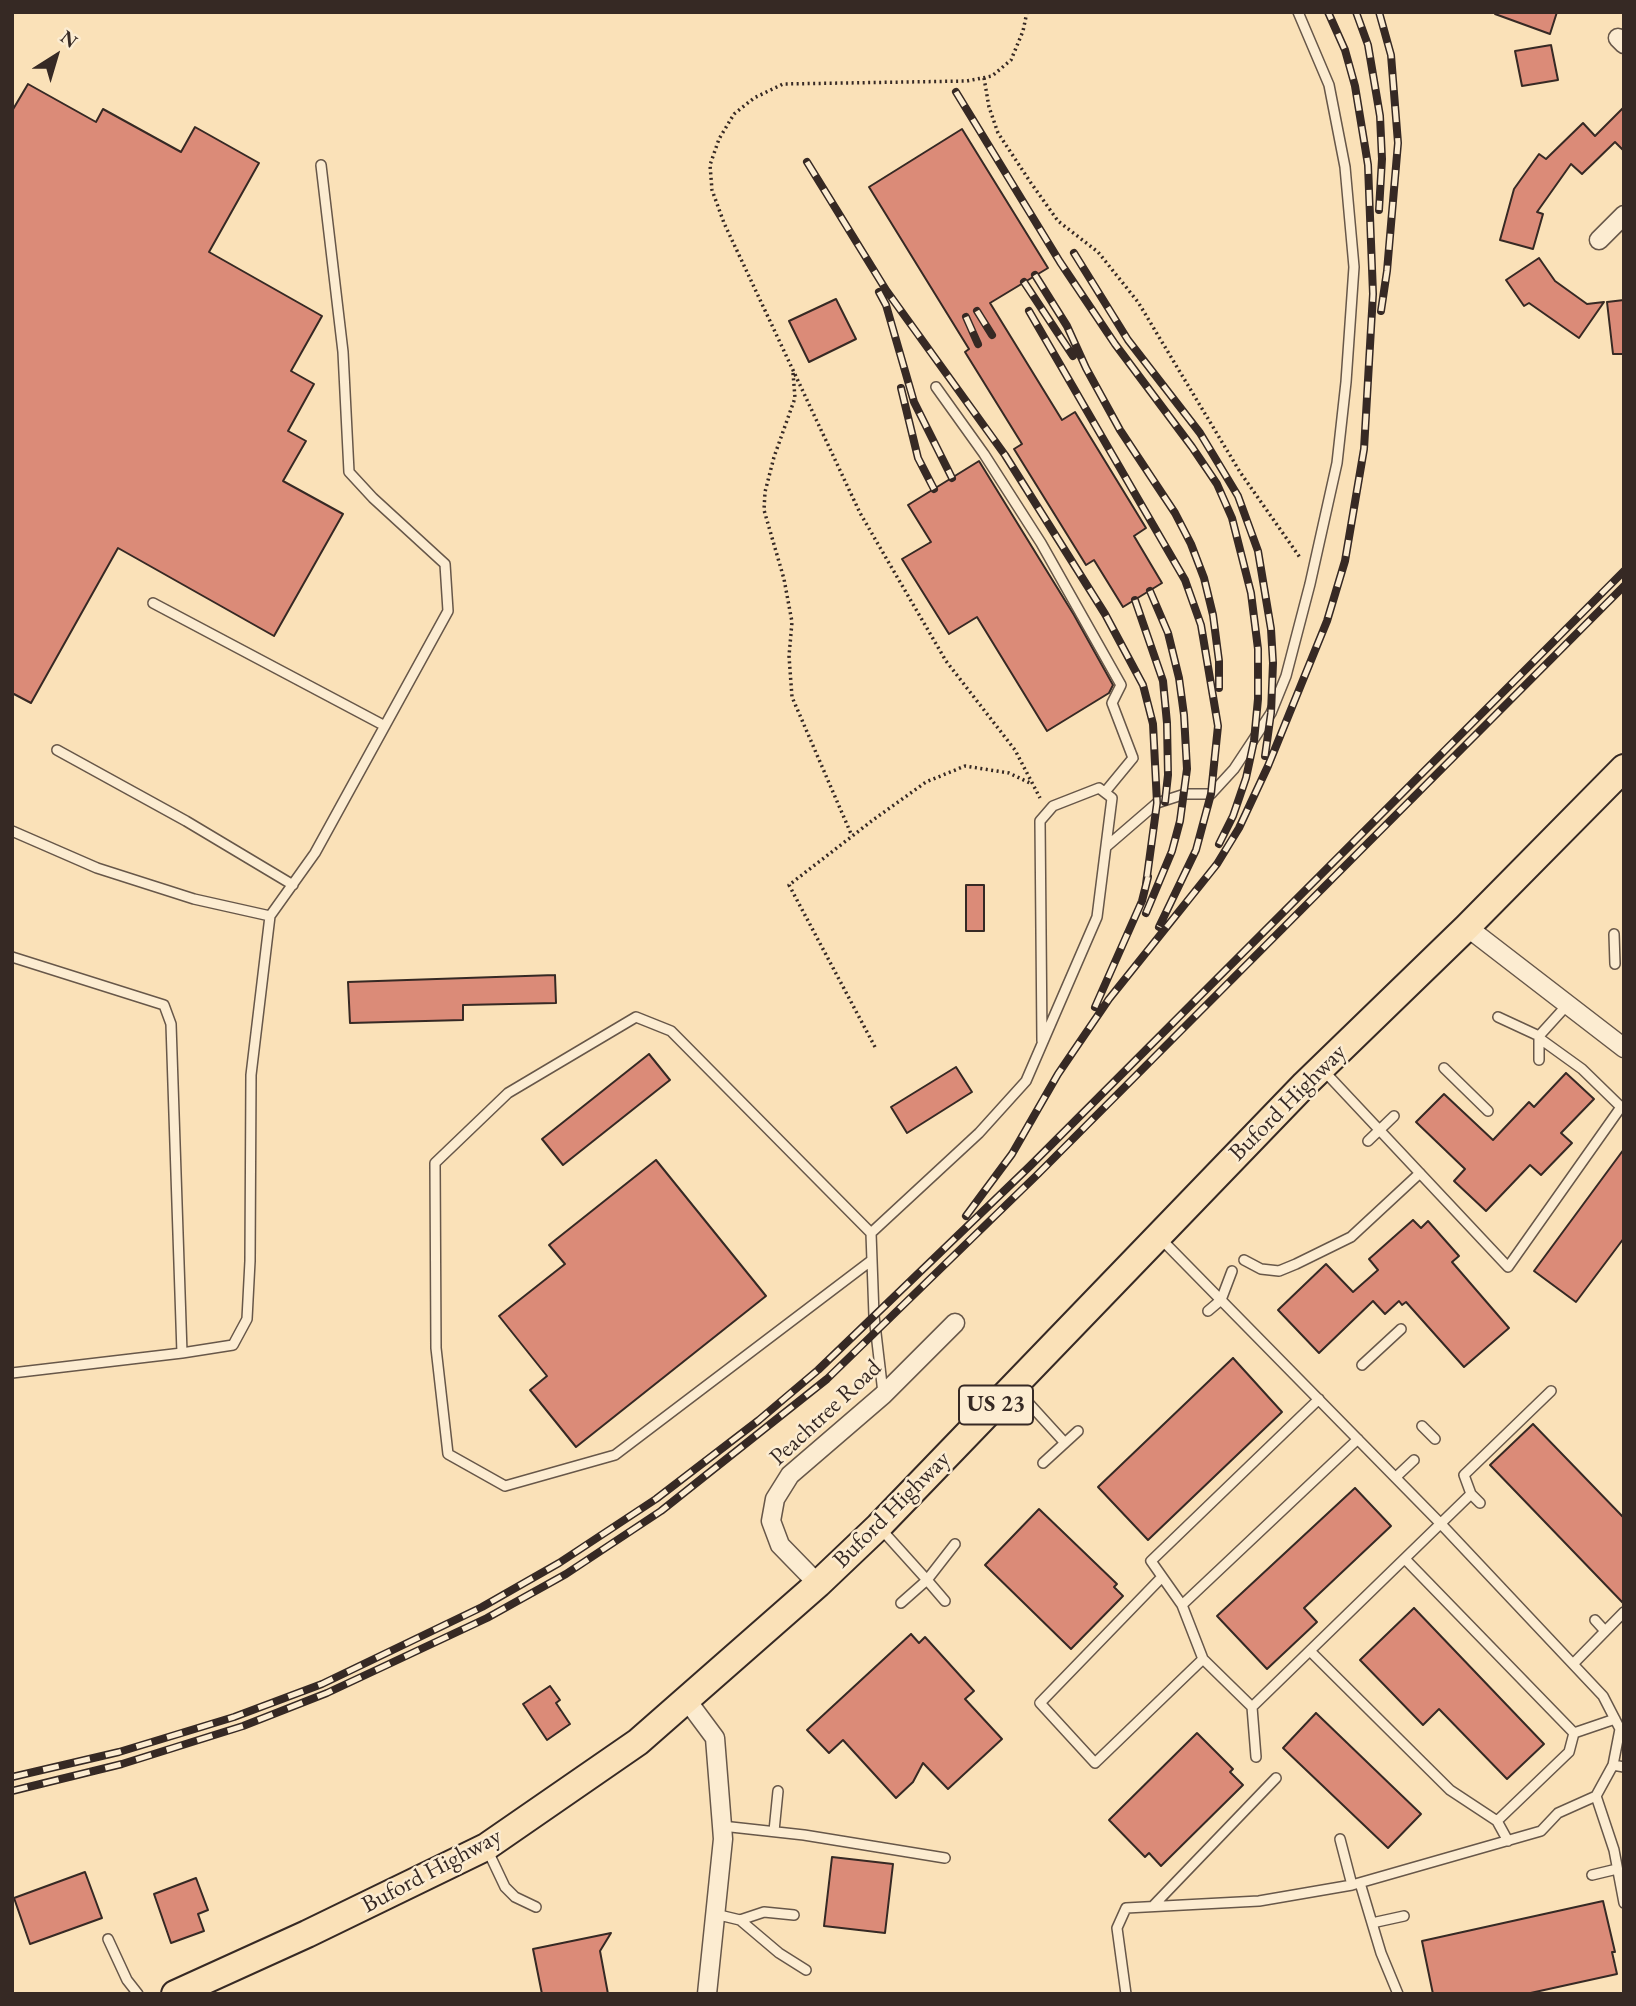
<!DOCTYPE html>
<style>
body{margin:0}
#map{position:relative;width:1636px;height:2006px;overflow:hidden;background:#fae1b8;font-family:"EB Garamond",serif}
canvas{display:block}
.frame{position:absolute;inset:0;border:14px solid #362924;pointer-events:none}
.north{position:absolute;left:21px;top:21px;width:70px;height:70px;-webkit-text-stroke:5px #fcecd1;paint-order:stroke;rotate:37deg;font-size:19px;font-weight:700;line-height:28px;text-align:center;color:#362924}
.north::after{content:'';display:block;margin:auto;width:24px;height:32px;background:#362924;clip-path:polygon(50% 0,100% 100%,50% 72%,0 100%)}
</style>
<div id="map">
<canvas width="1636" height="2006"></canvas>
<div class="frame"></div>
<div class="north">N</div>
</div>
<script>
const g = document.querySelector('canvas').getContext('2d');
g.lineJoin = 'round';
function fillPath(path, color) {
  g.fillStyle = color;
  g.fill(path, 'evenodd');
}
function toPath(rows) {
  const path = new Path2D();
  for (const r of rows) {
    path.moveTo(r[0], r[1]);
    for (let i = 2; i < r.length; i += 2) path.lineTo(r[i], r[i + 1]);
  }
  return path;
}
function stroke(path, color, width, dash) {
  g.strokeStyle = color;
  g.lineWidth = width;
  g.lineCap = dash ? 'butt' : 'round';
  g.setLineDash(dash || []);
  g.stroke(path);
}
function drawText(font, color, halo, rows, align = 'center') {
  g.font = font + ' "EB Garamond",serif';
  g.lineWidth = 5;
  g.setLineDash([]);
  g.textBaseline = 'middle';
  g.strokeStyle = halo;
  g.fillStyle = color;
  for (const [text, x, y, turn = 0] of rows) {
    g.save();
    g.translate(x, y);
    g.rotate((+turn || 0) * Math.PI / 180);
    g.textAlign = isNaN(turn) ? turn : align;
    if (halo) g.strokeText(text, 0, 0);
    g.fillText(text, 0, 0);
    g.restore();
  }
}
const building = toPath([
 [1495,12,1557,12,1550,34,1495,14,1495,12],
 [1551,45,1558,80,1522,86,1515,51,1551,45],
 [28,84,96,122,103,109,181,152,195,127,259,163,209,252,322,316,291,371,314,384,288,431,306,441,283,481,343,514,274,636,118,548,31,703,12,693,12,111,28,84],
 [1624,107,1624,151,1615,142,1582,174,1571,164,1537,212,1543,214,1533,249,1500,240,1514,189,1539,154,1546,159,1583,123,1595,136,1624,107],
 [962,129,1048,268,990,303,1062,420,1075,412,1146,528,1134,536,1162,583,1123,607,1094,560,1086,565,1014,449,1022,444,965,352,969,349,869,187,962,129],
 [1539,258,1555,281,1587,304,1604,302,1579,338,1529,303,1524,306,1506,280,1539,258],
 [836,299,856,339,809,362,789,321,836,299],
 [1624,300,1624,354,1613,354,1607,302,1624,300],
 [979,461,1074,615,1113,685,1109,693,1047,731,977,617,949,634,902,559,931,542,908,505,979,461],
 [966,885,984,885,984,931,966,931,966,885],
 [555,975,556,1003,463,1005,463,1020,350,1023,348,982,555,975],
 [649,1054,670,1080,563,1165,542,1139,649,1054],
 [956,1067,972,1092,907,1133,891,1107,956,1067],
 [1566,1073,1594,1099,1561,1133,1572,1143,1541,1175,1530,1165,1486,1211,1454,1181,1465,1169,1416,1122,1444,1094,1493,1140,1529,1102,1534,1107,1566,1073],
 [1624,1149,1624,1238,1576,1302,1534,1271,1624,1149],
 [656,1160,766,1296,576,1447,530,1390,547,1376,499,1316,565,1264,549,1245,656,1160],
 [1413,1220,1421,1228,1428,1221,1459,1256,1452,1262,1509,1328,1464,1367,1406,1302,1402,1305,1399,1301,1385,1314,1373,1301,1319,1353,1278,1310,1326,1264,1353,1292,1378,1270,1369,1259,1413,1220],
 [1233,1358,1282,1412,1148,1540,1098,1487,1233,1358],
 [1533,1424,1624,1518,1624,1604,1490,1465,1533,1424],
 [1355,1488,1391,1526,1304,1608,1317,1622,1267,1669,1217,1616,1355,1488],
 [1039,1509,1117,1584,1114,1587,1123,1596,1071,1649,985,1565,1039,1509],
 [1414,1608,1544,1744,1507,1779,1439,1709,1423,1725,1360,1660,1414,1608],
 [911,1634,919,1643,925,1637,974,1691,965,1699,1002,1739,948,1789,923,1763,913,1782,896,1798,843,1740,829,1753,807,1730,911,1634],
 [550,1686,560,1700,556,1703,570,1724,547,1740,523,1704,550,1686],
 [1316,1713,1421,1814,1388,1848,1283,1748,1316,1713],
 [1197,1733,1233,1769,1230,1772,1243,1785,1161,1866,1149,1853,1145,1857,1109,1820,1197,1733],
 [832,1857,893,1864,885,1933,824,1926,832,1857],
 [85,1872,102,1918,30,1944,14,1898,85,1872],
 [196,1878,208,1910,198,1914,204,1931,171,1943,154,1894,196,1878],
 [1603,1901,1615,1952,1612,1952,1617,1974,1526,1994,1433,1994,1422,1941,1603,1901],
 [611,1933,600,1951,608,1994,542,1994,533,1949,611,1933]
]);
fillPath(building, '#db8b78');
stroke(building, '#362924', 2);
const lane = toPath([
 [936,387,984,454,1041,543,1121,685,1112,703,1133,758,1105,792],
 [153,603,385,726],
 [57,750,186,821,293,885],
 [12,831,97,868,194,899,270,916,315,853,448,611,445,564,373,498,349,472,343,352,321,165],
 [1106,847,1157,803,1185,794,1211,794,1234,769,1271,713,1286,676,1310,584,1337,463,1346,382,1354,267,1345,167,1329,85,1298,12],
 [1614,934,1615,964],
 [12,957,164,1005,171,1024,182,1353],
 [1498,1017,1539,1036,1568,1004],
 [1539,1036,1539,1060],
 [1444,1068,1488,1111],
 [1324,1071,1508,1267,1621,1107,1582,1069,1539,1038],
 [1368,1141,1394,1116],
 [871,1233,979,1133,1026,1081,1097,917,1112,798,1099,788,1053,806,1040,821,1042,1041],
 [1161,1239,1441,1524,1603,1696,1620,1729,1613,1765,1596,1796,1614,1850,1624,1903],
 [872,1260,615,1455,505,1486,448,1454,436,1348,435,1163,508,1093,636,1017,671,1031,871,1233,874,1316,883,1393],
 [1244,1260,1261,1269,1279,1271,1296,1264,1351,1237,1420,1173],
 [1208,1311,1221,1300,1232,1271],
 [1362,1365,1401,1329],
 [12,1373,182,1353,233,1345,247,1319,250,1261,251,1075,270,916],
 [1014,1387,1065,1443],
 [1422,1426,1435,1439],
 [1043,1463,1078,1431],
 [1396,1477,1414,1460],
 [1471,1494,1480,1503],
 [881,1529,927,1580,901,1603],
 [1405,1559,1574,1733,1615,1719],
 [1162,1577,1040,1703,1095,1763,1203,1659,1252,1707,1471,1494,1464,1475,1551,1391],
 [945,1601,927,1580,955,1544],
 [1182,1605,1358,1439],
 [1595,1620,1605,1631],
 [1310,1651,1450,1790,1497,1821],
 [1203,1659,1182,1605,1151,1561,1319,1399],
 [1573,1664,1624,1612],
 [1252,1707,1256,1757],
 [1613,1765,1624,1767],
 [722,1826,804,1835,945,1858],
 [774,1831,778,1791],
 [1340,1839,1352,1885],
 [1508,1841,1497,1821,1569,1752,1574,1733],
 [487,1849,505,1887,515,1897,536,1907],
 [1592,1875,1617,1869],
 [1360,1883,1381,1953,1398,1994],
 [1153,1906,1276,1778],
 [715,1914,740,1920,779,1953,806,1970],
 [740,1920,764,1912,794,1915],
 [1372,1923,1404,1916],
 [108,1939,127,1980,138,1994],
 [1126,1994,1117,1928,1126,1908,1259,1901,1352,1885,1541,1831,1558,1813,1596,1796]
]);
const street = toPath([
 [1618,38,1624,44],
 [1599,240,1624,215],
 [1467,927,1624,1048],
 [818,1584,780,1545,771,1521,775,1499,790,1475,883,1395,955,1323],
 [686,1699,715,1738,722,1826,723,1839,707,1994]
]);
const primary = toPath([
 [175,1994,307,1934,486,1847,638,1742,818,1584,879,1526,1305,1084,1467,927,1624,768]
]);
stroke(lane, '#675749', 12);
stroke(street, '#675749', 21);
stroke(primary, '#362924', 30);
stroke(toPath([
 [1027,12,1023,31,1011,60,992,76,967,81,783,84,754,98,734,114,719,139,710,165,712,190,724,223,860,513,946,661,1015,750,1040,798],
 [984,78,989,107,998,133,1031,183,1058,221,1098,252,1138,302,1240,472,1301,559],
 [793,373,795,398,774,457,765,492,764,510,784,579,792,622,789,656,792,697,852,836],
 [875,1047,789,885,873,820,926,782,965,766,1009,773,1032,784]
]), '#362924', 3.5, [2, 3.5]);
stroke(lane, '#fcecd1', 9);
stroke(street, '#fcecd1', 18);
stroke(primary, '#fae1b8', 26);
const rail = toPath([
 [1356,12,1368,45,1380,116,1382,159,1379,210],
 [1379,12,1391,55,1398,143,1387,271,1381,311],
 [956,92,1060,262,1115,344,1192,447,1217,484,1232,518,1251,593,1258,649,1258,699,1254,741,1246,778,1233,816,1219,844],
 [807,162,886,290,1005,455,1105,614,1143,685,1153,724,1157,803,1146,884],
 [1074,253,1128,340,1200,433,1238,496,1258,551,1271,629,1273,663,1271,713,1265,756],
 [1035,275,1067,326,1086,368,1120,430,1175,513,1191,544,1204,578,1213,615,1219,661,1219,688],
 [1024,282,1073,356],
 [879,292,886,305,914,402,952,478],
 [977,311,992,335],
 [1029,311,1185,580,1201,625,1218,726,1211,794,1196,850,1159,927],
 [966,317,978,344],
 [901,388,918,458,934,489],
 [1135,600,1163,681,1167,723,1168,775,1165,802],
 [1146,913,1172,851,1180,821,1187,769,1184,715,1179,678,1168,633,1150,591],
 [1095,1007,1142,901,1148,877],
 [966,1216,1012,1154,1058,1074,1109,999,1217,864,1239,828,1268,766,1327,621,1345,561,1364,449,1373,294,1368,165,1355,86,1345,50,1328,12],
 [12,1777,119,1752,234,1717,322,1684,482,1607,559,1563,656,1499,759,1420,818,1370,1030,1166,1624,571],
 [12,1791,122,1764,243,1726,327,1693,487,1618,566,1574,661,1511,827,1379,1038,1174,1624,586]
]);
stroke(rail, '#362924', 8);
stroke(rail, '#fcecd1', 5, [16]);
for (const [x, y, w] of [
 [996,1405,74]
]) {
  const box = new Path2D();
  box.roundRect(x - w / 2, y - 19.5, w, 39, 5);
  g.fillStyle = '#fcecd1';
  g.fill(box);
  stroke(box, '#362924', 2);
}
drawText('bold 23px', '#362924', null, [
 ["US 23",996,1405]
]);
drawText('24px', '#362924', '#fcecd1', [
 ["Buford Highway",1288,1103,-45],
 ["Peachtree Road",826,1413,-43],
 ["Buford Highway",892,1510,-45],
 ["Buford Highway",432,1871,-28]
]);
</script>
